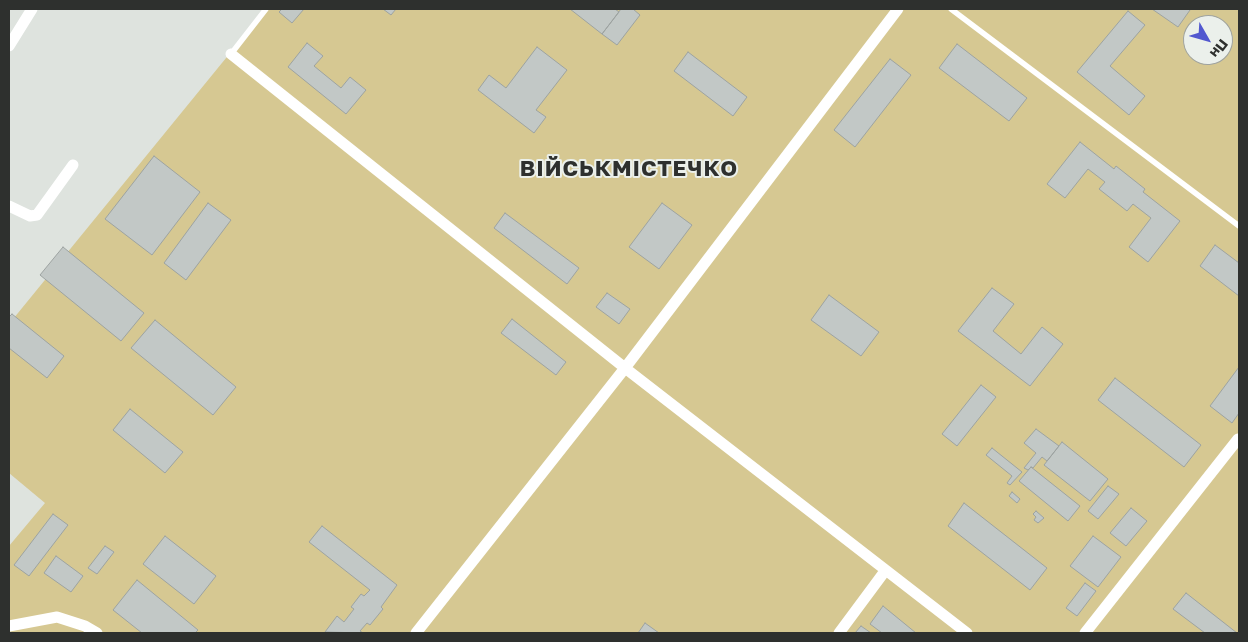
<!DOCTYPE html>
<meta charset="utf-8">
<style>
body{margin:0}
#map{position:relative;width:1248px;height:642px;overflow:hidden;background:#dee3de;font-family:"Golos Text",sans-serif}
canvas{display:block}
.frame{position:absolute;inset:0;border:10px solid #2e302e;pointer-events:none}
.north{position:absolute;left:1183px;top:15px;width:50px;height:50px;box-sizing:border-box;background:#ebf0eb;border:1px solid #9fa39f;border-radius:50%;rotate:128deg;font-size:14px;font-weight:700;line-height:20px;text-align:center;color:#2e302e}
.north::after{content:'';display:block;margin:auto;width:18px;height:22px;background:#5258cf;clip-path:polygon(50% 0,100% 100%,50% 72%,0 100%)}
</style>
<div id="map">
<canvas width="1248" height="642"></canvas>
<div class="frame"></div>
<div class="north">Пн</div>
</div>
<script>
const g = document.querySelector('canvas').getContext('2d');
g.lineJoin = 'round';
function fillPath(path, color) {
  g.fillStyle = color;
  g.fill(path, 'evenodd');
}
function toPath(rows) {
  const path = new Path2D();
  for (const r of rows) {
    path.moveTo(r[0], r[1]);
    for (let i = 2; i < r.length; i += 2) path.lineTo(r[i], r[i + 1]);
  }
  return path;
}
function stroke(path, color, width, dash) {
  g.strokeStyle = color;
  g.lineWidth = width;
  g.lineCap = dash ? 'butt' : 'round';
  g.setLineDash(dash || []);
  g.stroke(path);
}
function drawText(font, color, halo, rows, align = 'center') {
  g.font = font + ' "Golos Text",sans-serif';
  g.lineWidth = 4;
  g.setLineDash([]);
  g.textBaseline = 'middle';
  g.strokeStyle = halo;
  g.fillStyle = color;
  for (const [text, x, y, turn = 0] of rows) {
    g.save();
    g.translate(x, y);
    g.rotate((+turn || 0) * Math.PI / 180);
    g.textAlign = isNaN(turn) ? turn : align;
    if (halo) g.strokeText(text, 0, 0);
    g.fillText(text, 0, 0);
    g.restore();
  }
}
fillPath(toPath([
 [266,9,1239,9,1239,633,9,633,9,546,45,503,9,473,9,324],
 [1193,25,1223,25,1223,55,1193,55]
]), '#d6c892');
const building = toPath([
 [282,9,304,9,292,23,279,12,282,9],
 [383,9,396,9,391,15,383,9],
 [570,9,615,9,619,12,602,34,570,9],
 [621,9,633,9,640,15,617,45,602,34,621,9],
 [1152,9,1187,9,1190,10,1178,27,1152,9],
 [1128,11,1145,25,1110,66,1145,96,1129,115,1077,72,1128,11],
 [307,43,323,56,314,66,341,88,350,77,366,90,346,114,288,67,307,43],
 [957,44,1027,98,1009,121,939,68,957,44],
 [537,47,567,70,536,110,546,117,534,133,478,90,489,75,506,88,537,47],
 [688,52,747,97,733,116,674,71,688,52],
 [890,59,911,75,855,147,834,130,890,59],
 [1080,142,1114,169,1116,166,1145,189,1143,192,1180,221,1148,262,1129,247,1151,218,1133,204,1127,211,1099,189,1105,182,1088,169,1065,198,1047,184,1080,142],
 [154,156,200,192,152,255,105,219,154,156],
 [208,203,231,220,186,280,164,263,208,203],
 [662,203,692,225,659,269,629,247,662,203],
 [505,213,579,268,567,284,494,228,505,213],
 [1215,245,1239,263,1239,296,1200,266,1215,245],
 [63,247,144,313,121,341,40,275,63,247],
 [992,288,1014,304,993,331,1021,354,1042,327,1063,344,1030,386,958,331,992,288],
 [607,293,630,309,619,324,596,307,607,293],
 [829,295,879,332,861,356,811,320,829,295],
 [12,314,64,356,47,378,9,348,9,317,12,314],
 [512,319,566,362,556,375,501,333,512,319],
 [155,320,236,387,213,415,131,348,155,320],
 [1239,367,1239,413,1232,423,1210,406,1239,367],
 [1115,378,1201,445,1184,467,1098,400,1115,378],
 [981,385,996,397,957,446,942,434,981,385],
 [130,409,183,452,165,473,113,430,130,409],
 [1036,429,1059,446,1047,461,1042,457,1033,468,1031,467,1028,470,1024,468,1036,453,1024,443,1036,429],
 [1062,442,1108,479,1090,501,1044,465,1062,442],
 [992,448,1022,472,1010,485,1007,483,1012,476,986,455,992,448],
 [1031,467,1080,506,1068,521,1019,481,1031,467],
 [1108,486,1119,494,1098,519,1088,511,1108,486],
 [1012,492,1020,499,1017,503,1009,496,1012,492],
 [964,503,1047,568,1030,590,948,526,964,503],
 [1131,508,1147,521,1126,546,1110,533,1131,508],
 [1036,511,1044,518,1038,523,1034,520,1036,517,1033,514,1036,511],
 [53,514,68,525,29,576,14,565,53,514],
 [322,526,397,585,381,607,383,609,370,625,367,623,360,631,363,633,325,632,337,616,344,622,354,609,351,607,361,594,364,596,370,590,309,542,322,526],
 [165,536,216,576,194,604,143,564,165,536],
 [1093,536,1121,557,1098,587,1070,566,1093,536],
 [105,546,114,552,97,574,88,568,105,546],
 [56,556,83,576,71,592,44,573,56,556],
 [137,580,198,630,195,633,142,633,113,610,137,580],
 [1085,583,1096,591,1077,616,1066,608,1085,583],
 [1186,593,1237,633,1205,633,1173,609,1186,593],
 [883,606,916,633,882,633,870,624,883,606],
 [645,623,659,633,638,633,645,623],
 [861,626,871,633,855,633,861,626]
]);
fillPath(building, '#c2c8c6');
stroke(building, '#9da3a1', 1);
stroke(toPath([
 [951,9,1239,226],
 [231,54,266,9]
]), '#fff', 5.5);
stroke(toPath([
 [9,46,32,9],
 [231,54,625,368,967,633],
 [9,206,30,216,37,215,73,165],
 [9,626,57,617,85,626,97,633],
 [416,633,625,368,898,9],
 [839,633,885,571],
 [1085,633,1238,439]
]), '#fff', 11);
g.letterSpacing = '1px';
drawText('bold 22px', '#2e302e', '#ebf0eb', [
 ["ВІЙСЬКМІСТЕЧКО",629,169]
]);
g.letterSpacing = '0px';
</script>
